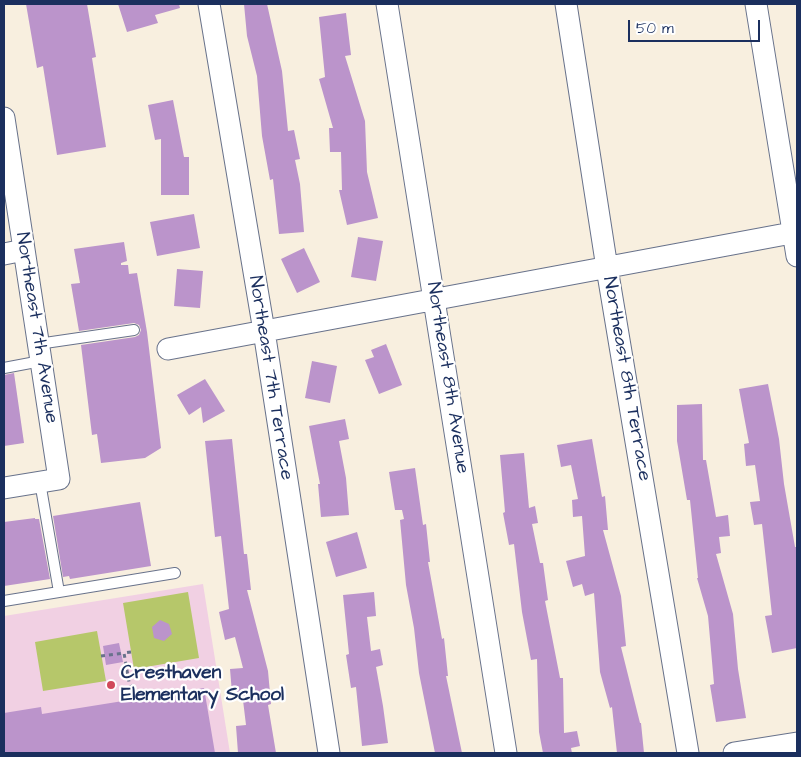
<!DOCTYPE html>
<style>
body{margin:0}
#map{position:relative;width:801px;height:757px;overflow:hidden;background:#f8efdf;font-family:"Architects Daughter",sans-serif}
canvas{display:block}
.frame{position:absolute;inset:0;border:5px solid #1b2f5e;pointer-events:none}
.scale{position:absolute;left:628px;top:20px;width:132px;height:22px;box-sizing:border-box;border:2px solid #1b2f5e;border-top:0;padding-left:6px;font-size:15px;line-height:18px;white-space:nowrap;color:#1b2f5e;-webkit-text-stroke:4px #fff;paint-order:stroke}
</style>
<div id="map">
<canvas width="801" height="757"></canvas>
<div class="frame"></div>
<div class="scale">50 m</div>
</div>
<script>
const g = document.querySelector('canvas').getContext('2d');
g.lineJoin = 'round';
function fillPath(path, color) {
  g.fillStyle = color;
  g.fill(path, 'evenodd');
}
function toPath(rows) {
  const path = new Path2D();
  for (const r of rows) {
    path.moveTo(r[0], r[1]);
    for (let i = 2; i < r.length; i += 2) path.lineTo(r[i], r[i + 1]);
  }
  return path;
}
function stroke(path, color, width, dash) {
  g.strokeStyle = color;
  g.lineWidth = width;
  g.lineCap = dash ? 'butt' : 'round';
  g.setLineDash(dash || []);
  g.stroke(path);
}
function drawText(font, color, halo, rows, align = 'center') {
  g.font = font + ' "Architects Daughter",sans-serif';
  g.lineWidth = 4.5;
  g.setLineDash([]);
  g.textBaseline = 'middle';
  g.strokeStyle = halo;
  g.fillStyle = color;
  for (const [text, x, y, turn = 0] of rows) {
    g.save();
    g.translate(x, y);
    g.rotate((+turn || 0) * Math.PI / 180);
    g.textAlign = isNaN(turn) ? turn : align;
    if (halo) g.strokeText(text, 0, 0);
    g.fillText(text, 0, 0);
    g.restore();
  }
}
fillPath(toPath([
 [203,584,230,753,4,753,4,616]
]), '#f1d0e3');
fillPath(toPath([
 [188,592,199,658,134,669,123,603],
 [97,631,106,681,43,691,35,642]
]), '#b6c76a');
fillPath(toPath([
 [26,4,87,4,96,57,92,58,106,147,57,155,43,66,37,68],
 [118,4,179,4,180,8,155,15,158,23,127,32],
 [244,4,267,4,282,71,288,131,294,130,300,159,295,160,300,184,304,232,279,234,273,179,270,180,262,136,257,76,247,36],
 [346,13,351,55,345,56,365,121,367,172,378,218,347,225,339,190,342,190,341,152,330,152,329,128,333,128,319,79,325,77,319,17],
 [173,100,184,157,189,157,189,195,161,195,161,139,155,140,148,105],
 [194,214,200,248,157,256,150,222],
 [358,237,383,241,376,281,351,277],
 [124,242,127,261,121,263,121,265,128,265,129,274,137,273,147,332,161,448,145,458,101,463,97,434,92,435,81,345,135,337,139,335,141,330,139,325,134,323,79,331,71,284,80,283,74,249],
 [304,248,320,282,297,293,281,259],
 [177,269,203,271,200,308,174,306],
 [386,344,402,385,379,394,365,360,374,357,371,350],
 [312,361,337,366,330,403,305,398],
 [14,373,24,443,4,446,4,375],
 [205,379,225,411,203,423,201,407,189,415,177,395],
 [768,384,779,439,784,484,795,547,797,547,797,648,772,653,765,616,772,615,762,524,754,525,750,502,760,501,755,465,746,466,744,444,749,443,739,389],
 [702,404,703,460,706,460,716,517,728,515,730,536,719,537,721,553,716,554,733,614,738,669,746,718,716,722,710,685,714,684,708,616,697,578,698,578,690,500,687,500,677,441,677,405],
 [345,419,349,439,339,441,346,478,349,515,321,517,318,484,320,484,309,426],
 [232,439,244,554,247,554,251,590,247,590,268,671,271,704,268,705,276,753,238,753,236,726,246,725,242,692,232,693,230,669,243,668,235,637,225,640,219,612,229,609,221,536,215,537,205,441],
 [592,439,602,497,605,496,608,530,603,530,621,596,626,646,621,647,640,723,641,723,644,753,617,753,612,707,610,708,600,672,594,593,585,596,582,584,573,587,566,561,585,556,582,516,573,517,572,500,578,499,571,465,561,467,557,445],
 [524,453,529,508,535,506,538,523,532,524,540,563,543,563,548,600,545,601,560,678,563,678,564,733,577,731,580,746,571,748,572,753,543,753,539,732,537,659,531,660,522,612,514,544,509,545,503,513,505,512,500,455],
 [415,468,423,525,426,524,430,562,428,562,442,639,444,638,448,676,446,676,462,753,435,753,419,673,414,628,406,585,400,520,404,519,402,510,395,510,389,472],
 [140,502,151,566,70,579,69,576,63,577,53,516],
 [35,518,35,519,39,519,50,579,4,586,4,522],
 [357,532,367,568,336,577,326,542],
 [374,592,376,616,367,617,371,651,380,649,383,665,376,667,383,706,388,743,362,746,356,687,351,688,346,655,349,654,343,595],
 [160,620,169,624,172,634,164,641,154,638,152,627],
 [119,643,123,662,106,665,103,646],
 [204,688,215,753,4,753,4,713,41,707,42,714]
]), '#bb94cb');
const service = toPath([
 [38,344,134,330],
 [4,368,41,361],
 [40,482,59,592],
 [4,601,175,573]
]);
const minor = toPath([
 [209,4,264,331,329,753],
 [387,4,506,753],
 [566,4,607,268,688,753],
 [756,4,797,256],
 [4,118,59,479,4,488],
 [4,254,24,250],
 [168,349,797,232],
 [734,753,797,743]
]);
stroke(service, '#68728b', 12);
stroke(minor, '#68728b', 23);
stroke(toPath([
 [131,652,124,653,129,682,134,691,135,702],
 [101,656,124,653]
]), '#68728b', 3, [4, 4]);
stroke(service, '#fff', 10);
stroke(minor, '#fff', 21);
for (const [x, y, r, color] of [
 [111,685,5,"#d1495b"]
]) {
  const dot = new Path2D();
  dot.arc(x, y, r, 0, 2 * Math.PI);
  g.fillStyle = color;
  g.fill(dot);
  stroke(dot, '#fff', 2);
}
drawText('19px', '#1b2f5e', '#fff', [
 ["Northeast 7th Avenue",36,328,81],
 ["Northeast 7th Terrace",270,378,81],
 ["Northeast 8th Avenue",447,378,81],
 ["Northeast 8th Terrace",626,379,80]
]);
drawText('bold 19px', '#1b2f5e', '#fff', [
 ["Cresthaven",121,674],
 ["Elementary School",121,696]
], 'left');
</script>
